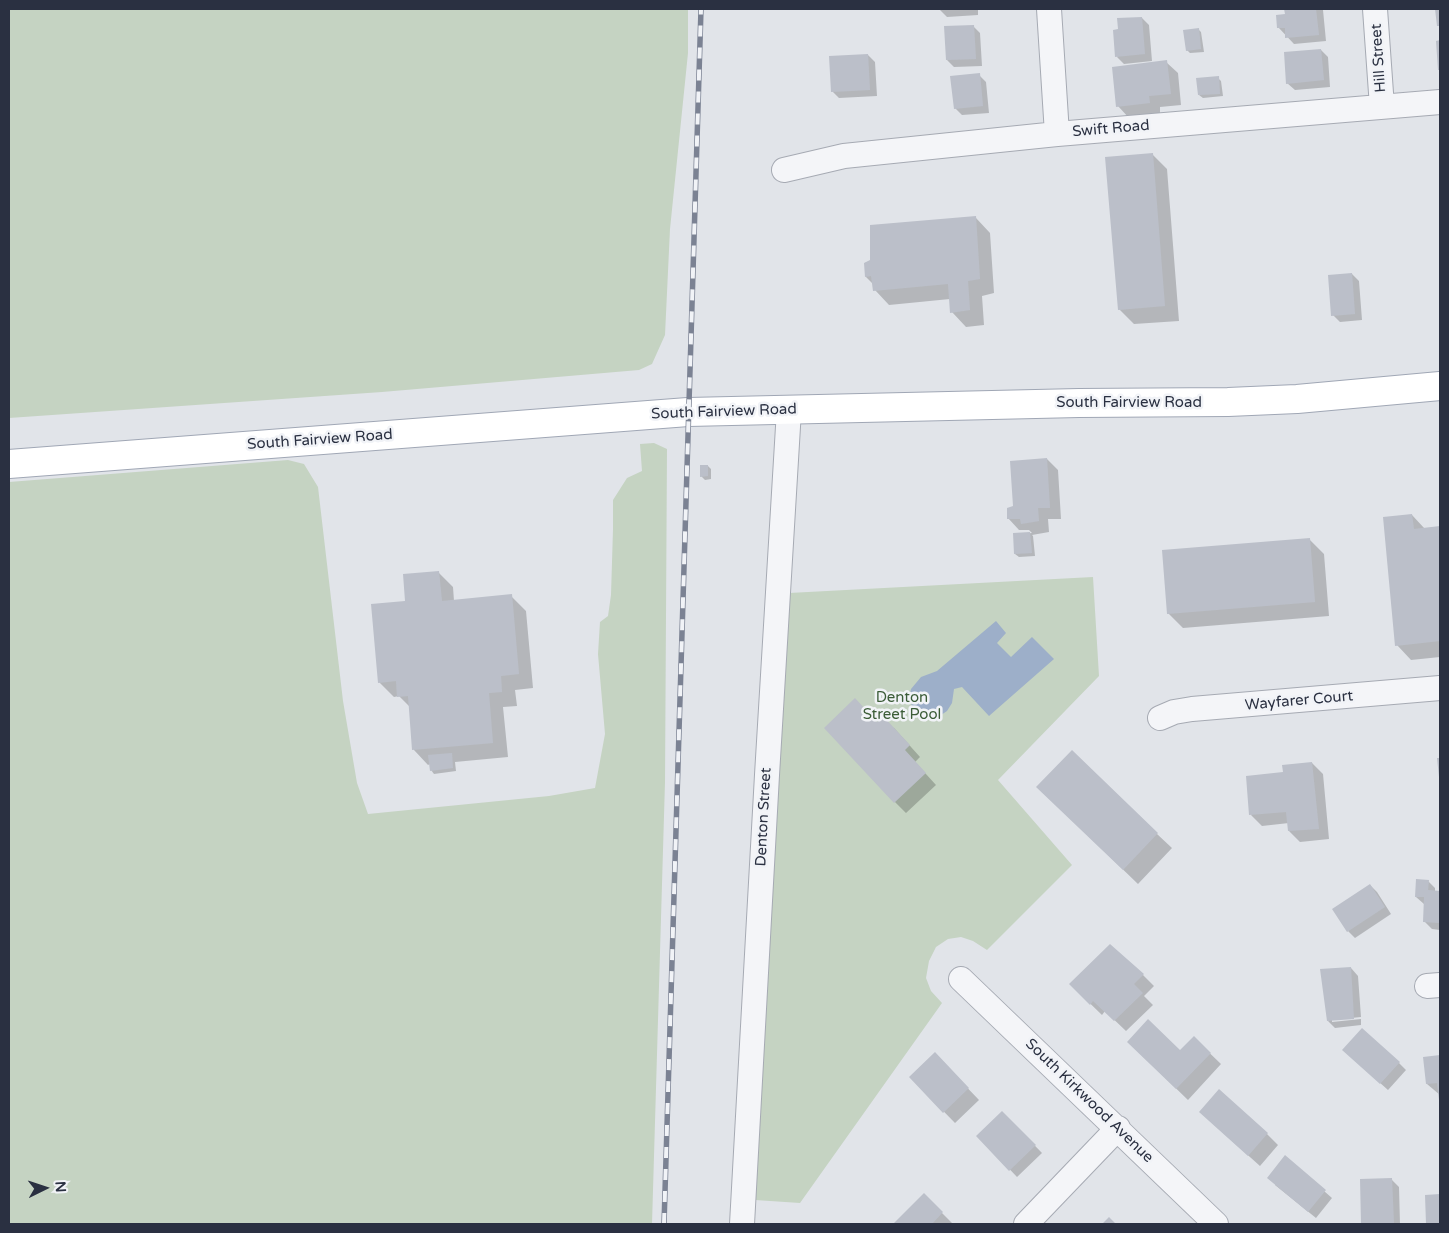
<!DOCTYPE html>
<style>
body{margin:0}
#map{position:relative;width:1449px;height:1233px;overflow:hidden;background:#e1e4e9;font-family:"Varela Round",sans-serif}
canvas{display:block}
.frame{position:absolute;inset:0;border:10px solid #2a3041;pointer-events:none}
.north{position:absolute;left:20px;top:1163px;width:50px;height:50px;-webkit-text-stroke:4px #f1f3f7;paint-order:stroke;rotate:86deg;font-size:14px;font-weight:700;line-height:20px;text-align:center;color:#2a3041}
.north::after{content:'';display:block;margin:auto;width:18px;height:22px;background:#2a3041;clip-path:polygon(50% 0,100% 100%,50% 72%,0 100%)}
</style>
<div id="map">
<canvas width="1449" height="1233"></canvas>
<div class="frame"></div>
<div class="north">N</div>
</div>
<script>
const g = document.querySelector('canvas').getContext('2d');
g.lineJoin = 'round';
function fillPath(path, color) {
  g.fillStyle = color;
  g.fill(path, 'evenodd');
}
function toPath(rows) {
  const path = new Path2D();
  for (const r of rows) {
    path.moveTo(r[0], r[1]);
    for (let i = 2; i < r.length; i += 2) path.lineTo(r[i], r[i + 1]);
  }
  return path;
}
function stroke(path, color, width, dash) {
  g.strokeStyle = color;
  g.lineWidth = width;
  g.lineCap = dash ? 'butt' : 'round';
  g.setLineDash(dash || []);
  g.stroke(path);
}
function drawText(font, color, halo, rows, align = 'center') {
  g.font = font + ' "Varela Round",sans-serif';
  g.lineWidth = 5;
  g.setLineDash([]);
  g.textBaseline = 'middle';
  g.strokeStyle = halo;
  g.fillStyle = color;
  for (const [text, x, y, turn = 0] of rows) {
    g.save();
    g.translate(x, y);
    g.rotate((+turn || 0) * Math.PI / 180);
    g.textAlign = isNaN(turn) ? turn : align;
    if (halo) g.strokeText(text, 0, 0);
    g.fillText(text, 0, 0);
    g.restore();
  }
}
fillPath(toPath([
 [9,9,688,9,688,53,670,229,665,335,652,364,639,370,382,392,9,418],
 [654,443,667,449,665,782,652,1224,9,1224,9,482,288,460,304,464,318,487,343,701,357,783,368,814,549,796,595,788,605,734,598,654,600,622,608,616,611,595,613,529,613,500,627,478,642,471,640,444],
 [1093,577,1099,676,998,780,1072,865,987,950,973,941,961,937,948,939,936,947,929,961,926,978,931,991,942,1003,800,1203,755,1200,772,864,789,593]
]), '#c5d3c2');
fillPath(toPath([
 [996,621,1006,633,997,643,1011,657,1032,637,1054,659,989,716,962,687,954,689,952,703,947,711,938,717,929,718,920,715,913,708,909,699,911,689,921,677,937,671]
]), '#9dafc9');
fillPath(toPath([
 [939,9,978,9,978,15,947,17],
 [1285,9,1321,9,1323,10,1326,41,1294,44,1278,27,1286,15],
 [1142,18,1149,25,1152,61,1124,64,1117,57],
 [973,26,980,33,982,66,954,67,947,60],
 [1198,29,1201,32,1204,52,1190,53,1187,50],
 [1321,50,1328,57,1330,87,1295,90,1287,83],
 [868,55,875,62,877,96,839,98,832,91],
 [1166,62,1178,73,1181,105,1160,107,1160,114,1129,118,1118,106],
 [979,75,986,82,989,113,962,115,955,108],
 [1218,78,1221,81,1223,96,1203,98,1199,95],
 [1152,154,1167,169,1179,321,1134,324,1119,309],
 [976,218,990,233,994,293,982,296,984,325,966,327,952,312,950,299,889,305,875,290,874,285,866,277,865,263],
 [1352,274,1359,281,1362,320,1340,322,1333,315],
 [1047,459,1058,470,1061,519,1048,519,1049,532,1032,535,1033,536,1035,556,1019,557,1015,554,1014,534,1032,533,1029,530,1019,530,1008,518],
 [708,466,711,469,711,479,705,480,701,476],
 [1412,515,1425,529,1440,527,1440,657,1411,660,1397,645],
 [1309,539,1324,554,1329,616,1183,628,1168,613],
 [438,572,453,587,454,601,511,596,526,611,533,688,515,690,517,706,503,707,508,757,455,762,456,771,434,774,431,770,430,764,428,765,414,750,410,707,399,696,394,697,379,682,406,603],
 [877,723,894,728,920,757,915,762,936,785,906,813,895,802],
 [1312,763,1323,774,1329,839,1300,842,1289,831,1289,823,1262,826,1251,815,1284,773],
 [1053,802,1157,834,1172,848,1138,884],
 [1428,881,1435,888,1435,892,1440,892,1440,930,1432,929,1425,922,1425,904,1424,904,1416,897],
 [1370,885,1377,892,1391,914,1355,938,1348,931],
 [1351,968,1358,976,1361,1017,1332,1020,1332,1022,1361,1019,1361,1025,1335,1028,1328,1021],
 [1143,975,1154,986,1144,996,1153,1005,1126,1031,1105,1011,1102,1015,1070,984],
 [1194,1038,1221,1064,1188,1100,1128,1042,1180,1052],
 [935,1054,979,1100,955,1123,910,1077],
 [1440,1056,1440,1100,1440,1095,1427,1084,1425,1058],
 [1351,1057,1399,1063,1406,1070,1388,1090],
 [1002,1112,1042,1153,1017,1177,978,1136],
 [1212,1123,1267,1134,1278,1145,1260,1166],
 [1285,1157,1332,1198,1316,1218,1275,1185],
 [1361,1180,1392,1180,1399,1187,1400,1224,1362,1224],
 [924,1195,953,1224,895,1224]
]), '#0003');
fillPath(toPath([
 [1284,9,1316,9,1319,35,1285,38,1285,28,1277,28,1276,15,1285,14],
 [1435,9,1440,9,1440,26,1437,26],
 [1142,17,1145,54,1115,57,1113,30,1118,29,1117,18],
 [974,25,976,59,946,60,944,26],
 [1199,28,1201,49,1186,51,1183,30],
 [1440,40,1440,70,1438,70,1436,41],
 [1321,49,1324,80,1286,84,1284,52],
 [868,54,870,90,831,92,829,56],
 [1167,60,1171,94,1149,96,1150,103,1116,107,1112,67],
 [980,73,983,106,954,109,950,76],
 [1219,76,1220,94,1198,95,1196,78],
 [1153,153,1165,306,1118,310,1105,157],
 [976,216,980,279,968,281,970,310,950,313,948,284,873,291,871,276,865,277,864,263,870,260,870,225],
 [1352,273,1355,314,1331,316,1328,275],
 [1047,458,1050,508,1038,508,1039,521,1021,524,1020,519,1007,519,1007,508,1013,506,1010,461],
 [700,465,708,465,708,476,700,477],
 [1412,514,1414,529,1440,526,1440,641,1395,646,1383,517],
 [1030,532,1032,553,1014,554,1013,533],
 [1310,538,1315,602,1167,614,1162,550],
 [439,571,442,601,512,594,519,674,501,676,502,692,489,693,493,743,412,750,408,696,397,697,396,681,378,683,371,604,405,601,403,574],
 [855,698,877,722,883,716,910,745,905,750,926,773,894,803,824,728],
 [1072,750,1158,833,1123,870,1036,787],
 [452,753,453,768,430,771,428,755],
 [1437,758,1440,758,1440,777,1439,777],
 [1312,762,1319,829,1288,831,1286,812,1249,815,1246,776,1283,772,1282,765],
 [1416,879,1429,880,1428,890,1440,891,1440,923,1423,922,1424,897,1415,897],
 [1370,884,1385,907,1347,932,1332,909],
 [1110,944,1144,974,1134,984,1143,993,1114,1021,1093,1001,1090,1005,1069,984],
 [1351,967,1354,1019,1327,1021,1320,969],
 [1148,1019,1180,1050,1194,1036,1211,1053,1176,1089,1127,1042],
 [1362,1028,1400,1062,1380,1084,1342,1050],
 [935,1052,969,1088,943,1113,909,1077],
 [1440,1055,1440,1100,1439,1100,1437,1083,1426,1084,1423,1057],
 [1219,1089,1268,1133,1248,1156,1199,1112],
 [1002,1111,1036,1145,1009,1171,976,1136],
 [1285,1155,1326,1190,1308,1212,1267,1178],
 [1392,1178,1394,1224,1361,1224,1360,1179],
 [924,1193,943,1212,932,1224,893,1224],
 [1440,1194,1440,1224,1426,1224,1425,1195],
 [1109,1217,1116,1224,1102,1224]
]), '#bbbfc9');
const minor = toPath([
 [1049,9,1057,134],
 [1375,9,1382,107],
 [784,170,844,156,1057,134,1440,102],
 [1160,718,1174,712,1192,709,1440,688],
 [961,979,1216,1224],
 [1427,986,1440,985],
 [742,1224,767,775,789,410],
 [1026,1224,1118,1128]
]);
const major = toPath([
 [9,464,688,412,1079,403,1228,402,1297,399,1440,386]
]);
stroke(minor, '#a6aab3', 26);
stroke(major, '#a0a7b5', 30);
stroke(minor, '#f4f5f8', 24);
stroke(major, '#fff', 28);
const rail = toPath([
 [664,1224,701,9]
]);
stroke(rail, '#7b8293', 5.5);
stroke(rail, '#f1f3f7', 4, [11]);
drawText('15px', '#2a3041', '#f1f3f7', [
 ["Hill Street",1379,58,-94],
 ["Swift Road",1111,129,-5],
 ["South Fairview Road",1129,403],
 ["South Fairview Road",724,412,-2],
 ["South Fairview Road",320,440,-4],
 ["Wayfarer Court",1299,701,-5],
 ["Denton Street",764,817,-87],
 ["South Kirkwood Avenue",1089,1101,44]
]);
drawText('15px', '#3b5c37', '#f1f3f7', [
 ["Denton",902,698],
 ["Street Pool",902,715]
]);
</script>
